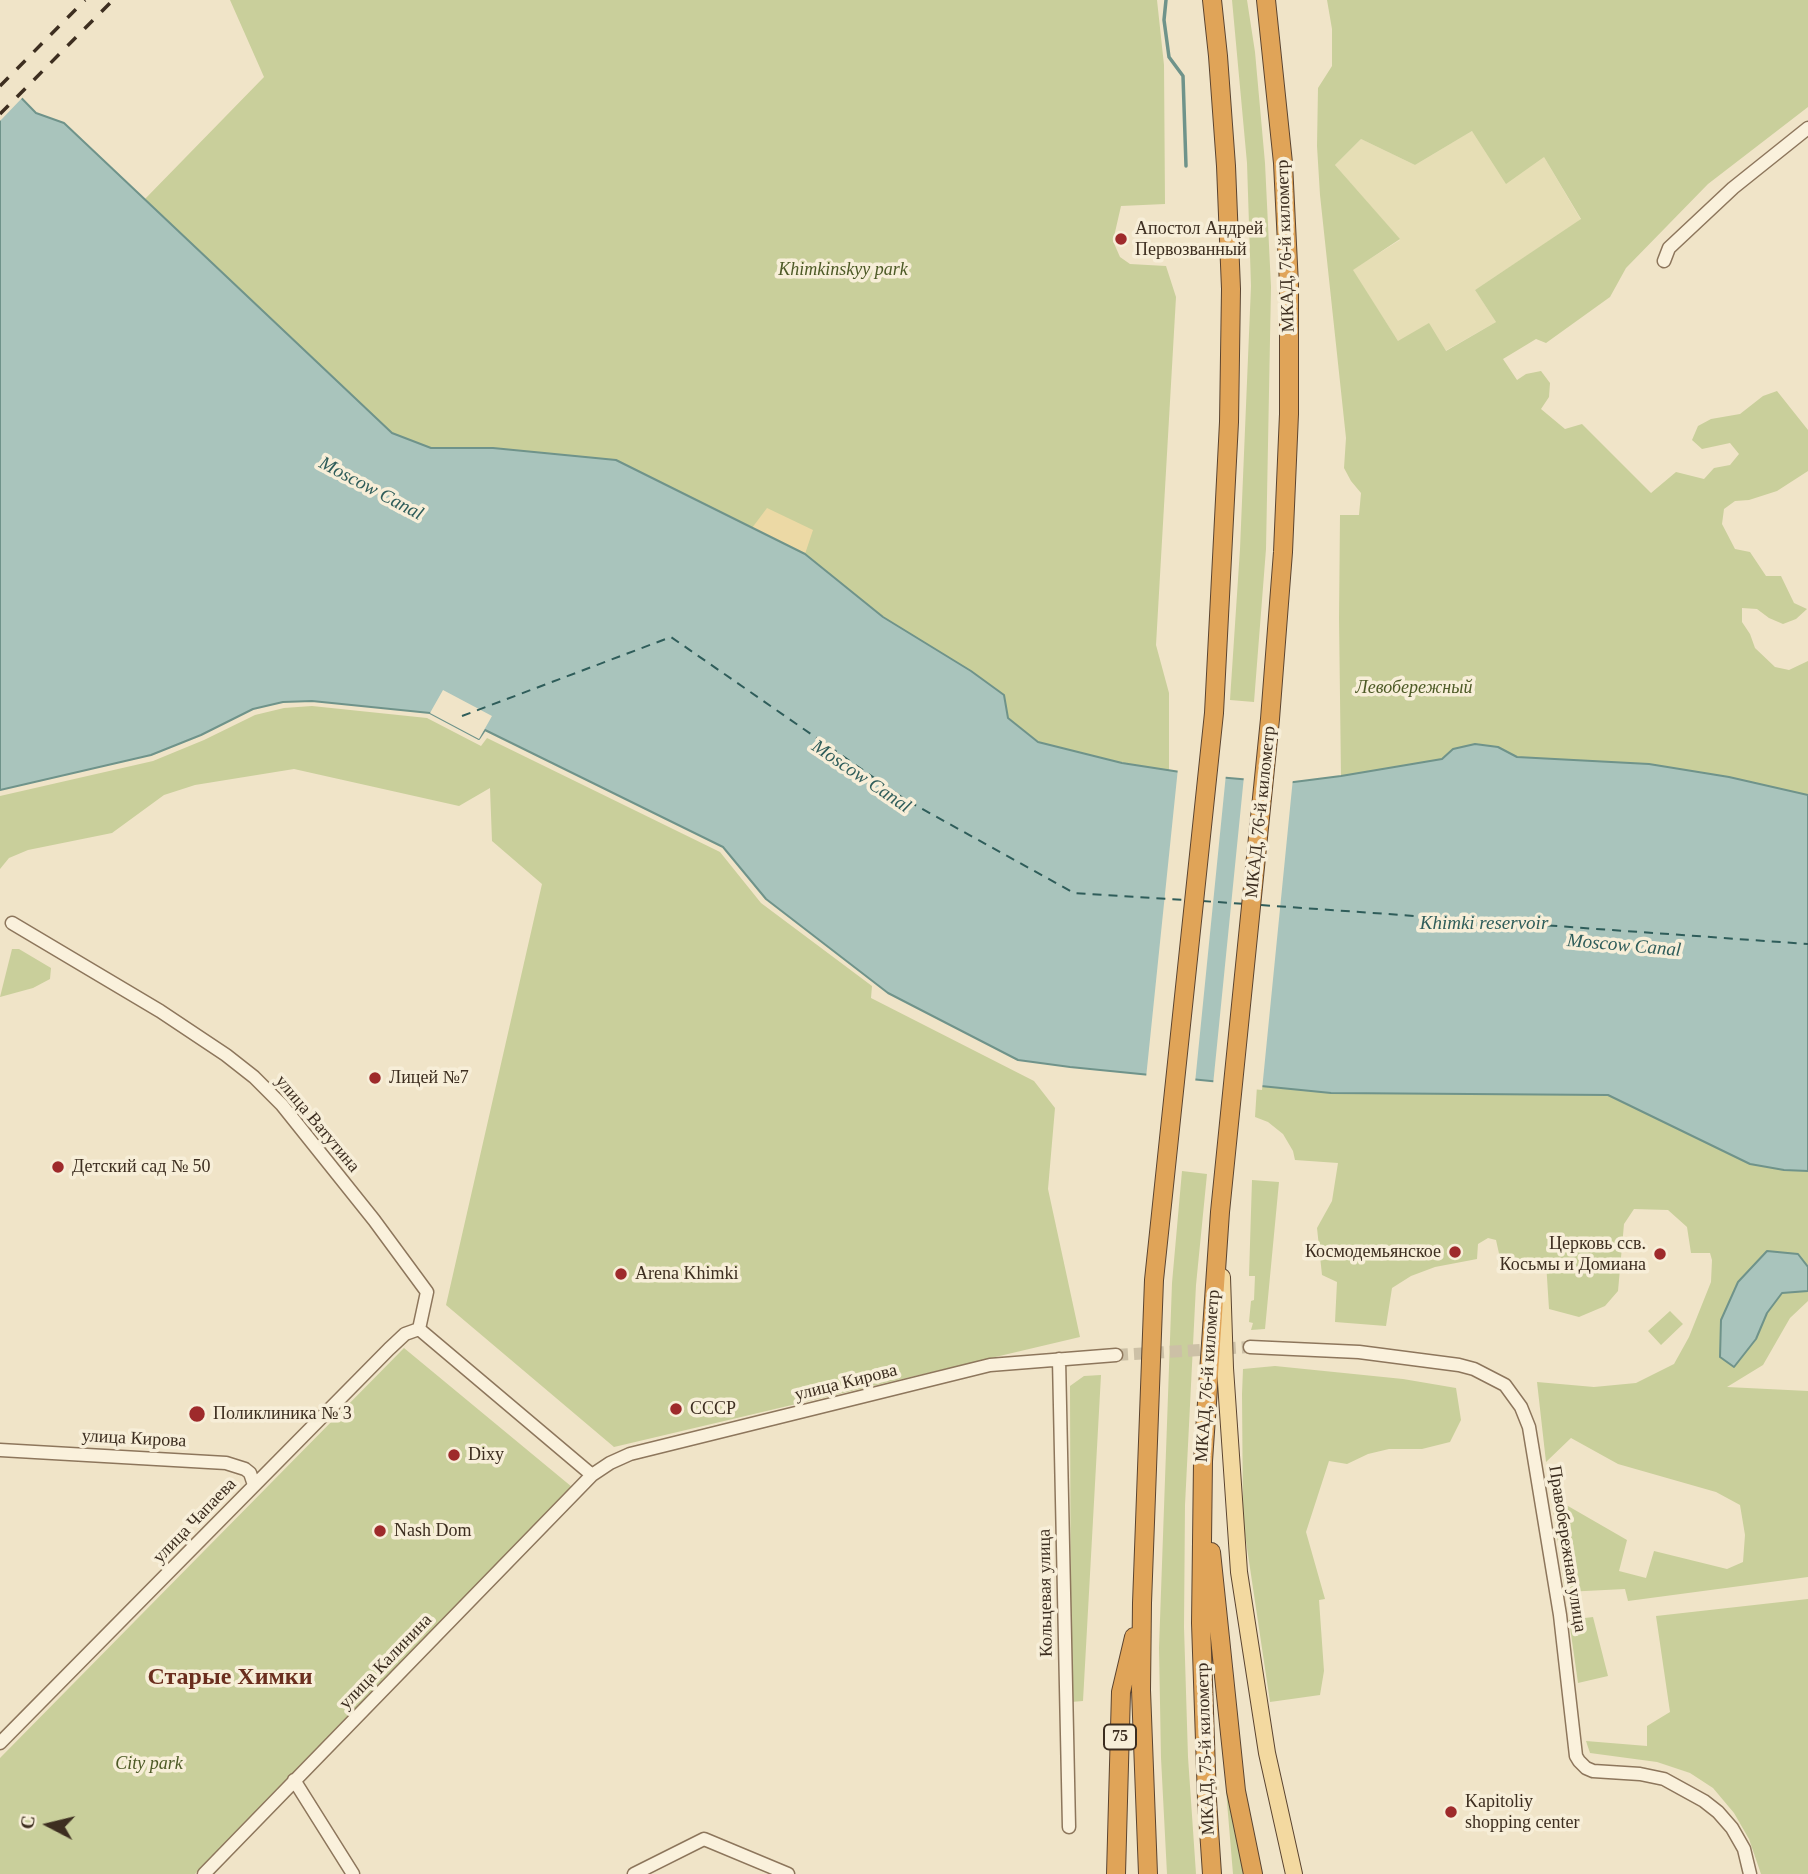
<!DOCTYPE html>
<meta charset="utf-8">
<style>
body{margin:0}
#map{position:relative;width:1808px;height:1874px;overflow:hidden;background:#f0e4c8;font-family:"Times New Roman",serif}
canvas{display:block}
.north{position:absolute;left:14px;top:1790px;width:70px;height:70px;-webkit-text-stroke:5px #f7eed8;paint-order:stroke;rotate:277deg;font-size:19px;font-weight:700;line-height:28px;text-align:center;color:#3d2e20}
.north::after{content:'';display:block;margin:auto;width:24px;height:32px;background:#3d2e20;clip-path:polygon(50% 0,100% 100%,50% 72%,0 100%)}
</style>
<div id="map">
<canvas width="1808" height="1874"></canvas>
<div class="north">С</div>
</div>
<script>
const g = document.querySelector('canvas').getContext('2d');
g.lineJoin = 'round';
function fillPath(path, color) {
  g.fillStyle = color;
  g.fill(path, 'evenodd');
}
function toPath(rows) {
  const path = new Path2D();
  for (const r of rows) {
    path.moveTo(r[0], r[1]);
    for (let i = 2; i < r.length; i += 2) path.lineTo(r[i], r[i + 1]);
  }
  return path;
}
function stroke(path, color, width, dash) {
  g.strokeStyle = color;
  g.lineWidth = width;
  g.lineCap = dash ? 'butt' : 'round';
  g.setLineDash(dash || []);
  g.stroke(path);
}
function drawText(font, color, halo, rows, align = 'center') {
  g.font = font + ' "Times New Roman",serif';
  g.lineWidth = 7;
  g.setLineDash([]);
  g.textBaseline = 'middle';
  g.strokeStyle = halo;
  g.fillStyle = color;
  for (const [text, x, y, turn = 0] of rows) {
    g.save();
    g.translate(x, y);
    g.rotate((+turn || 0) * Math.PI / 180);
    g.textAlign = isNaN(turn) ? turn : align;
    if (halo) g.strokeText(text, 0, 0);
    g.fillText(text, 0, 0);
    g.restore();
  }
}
fillPath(toPath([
 [1472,131,1544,157,1581,220,1475,290,1496,322,1445,351,1398,341,1352,270,1400,240,1335,165,1361,139,1415,165]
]), '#e6deb5');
fillPath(toPath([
 [230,0,1157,0,1164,65,1165,204,1121,206,1113,241,1120,257,1130,264,1166,266,1176,297,1156,645,1169,693,1169,771,1091,757,1038,742,1007,718,1004,695,971,671,883,617,805,554,616,460,493,448,430,448,392,433,144,200,264,77],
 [1232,0,1247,0,1255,52,1265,163,1271,287,1266,549,1254,702,1230,700,1240,549,1251,286,1247,163],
 [1327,0,1808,0,1808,107,1708,184,1626,268,1610,297,1546,343,1536,339,1503,359,1517,380,1526,374,1541,371,1550,383,1549,397,1541,409,1565,429,1582,424,1651,493,1676,472,1704,479,1714,468,1730,465,1739,454,1730,443,1702,449,1692,440,1698,426,1711,419,1740,414,1763,396,1777,391,1808,430,1808,471,1777,491,1749,500,1735,501,1724,509,1722,524,1735,549,1750,552,1766,576,1781,576,1794,603,1807,609,1796,619,1783,624,1769,618,1757,609,1742,608,1742,622,1750,634,1755,648,1775,667,1789,670,1808,661,1808,795,1729,777,1649,764,1517,757,1498,747,1453,749,1442,759,1341,776,1339,618,1340,515,1359,515,1361,493,1351,481,1344,468,1346,438,1320,195,1317,146,1318,88,1332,66,1332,29],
 [1472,131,1506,184,1544,157,1581,219,1475,290,1496,322,1446,351,1429,323,1398,341,1353,270,1400,239,1335,165,1361,139,1415,165],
 [312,706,427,718,481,746,487,738,720,852,761,903,872,986,871,998,1034,1081,1055,1108,1048,1189,1080,1337,614,1447,446,1305,542,884,492,841,490,788,459,806,294,769,195,785,164,795,112,833,28,850,9,858,0,869,0,796,153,761,204,740,255,715,284,708],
 [12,949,19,949,51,968,50,979,33,988,0,997],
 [1257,1086,1331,1093,1608,1095,1750,1164,1783,1170,1808,1171,1808,1267,1798,1254,1783,1253,1721,1320,1720,1357,1734,1367,1756,1339,1767,1313,1782,1293,1808,1291,1808,1301,1790,1318,1763,1365,1727,1387,1808,1391,1808,1577,1628,1601,1625,1589,1565,1592,1553,1509,1568,1506,1627,1540,1619,1571,1646,1578,1654,1551,1727,1569,1743,1562,1745,1535,1740,1505,1716,1492,1618,1464,1571,1438,1546,1462,1537,1382,1594,1387,1636,1383,1674,1364,1689,1337,1711,1282,1712,1260,1710,1253,1691,1253,1687,1227,1668,1210,1634,1209,1624,1224,1618,1291,1605,1306,1579,1317,1549,1309,1546,1262,1509,1263,1500,1258,1496,1240,1488,1238,1478,1244,1477,1259,1435,1267,1411,1276,1392,1288,1386,1326,1335,1322,1337,1282,1322,1275,1317,1228,1332,1201,1338,1163,1295,1160,1293,1151,1283,1134,1268,1122,1255,1117],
 [1182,1171,1207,1174,1196,1285,1185,1505,1184,1627,1188,1757,1196,1874,1167,1874,1161,1758,1159,1648,1172,1283],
 [1252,1180,1279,1182,1265,1329,1251,1330,1253,1323,1249,1322,1251,1301,1254,1300,1255,1276,1249,1276],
 [1670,1311,1683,1324,1661,1345,1648,1331],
 [404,1348,572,1487,195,1874,0,1874,0,1758],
 [1275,1366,1403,1379,1456,1388,1461,1420,1450,1442,1422,1449,1389,1449,1368,1454,1347,1464,1329,1461,1306,1532,1325,1599,1319,1600,1324,1671,1320,1695,1270,1702,1243,1521,1242,1394,1243,1369],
 [1101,1375,1083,1701,1071,1702,1070,1386,1084,1376],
 [1808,1599,1808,1874,1761,1874,1749,1839,1734,1813,1713,1788,1690,1773,1657,1762,1590,1753,1586,1741,1647,1746,1647,1726,1670,1712,1656,1616],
 [1593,1617,1608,1676,1578,1683,1569,1620],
 [1229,1789,1244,1874,1233,1874,1226,1790]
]), '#c9cf9b');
fillPath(toPath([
 [767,508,813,530,805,554,752,528]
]), '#ecd9a5');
const water = toPath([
 [0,76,36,113,64,123,392,433,431,448,493,448,616,460,805,554,883,617,971,671,1004,695,1008,718,1038,742,1122,763,1206,776,1286,783,1341,776,1442,759,1453,749,1475,744,1498,747,1517,757,1649,764,1729,777,1808,795,1808,1171,1784,1170,1750,1164,1608,1095,1331,1093,1070,1067,1018,1060,888,993,766,899,723,847,485,730,479,739,430,713,312,701,283,702,253,709,201,735,151,755,0,790,0,76],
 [1767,1251,1798,1254,1808,1267,1808,1291,1782,1293,1767,1313,1756,1339,1734,1367,1720,1357,1721,1320,1738,1282,1767,1251]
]);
fillPath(water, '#a9c4bc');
stroke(water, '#6f938a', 2);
fillPath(toPath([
 [0,72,24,96,0,121],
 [443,690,492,716,479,739,430,713],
 [1178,768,1226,774,1195,1083,1146,1078],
 [1244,776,1293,778,1262,1090,1213,1085]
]), '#f0e4c8');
stroke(toPath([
 [1166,0,1164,20,1169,57,1183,76,1186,166]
]), '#6f938a', 3.5);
stroke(toPath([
 [462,716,671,637,906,800,1074,893,1185,900],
 [1202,901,1245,904],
 [1261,905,1808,944]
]), '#2f5d5a', 2, [9, 7]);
stroke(toPath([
 [1116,1355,1250,1347]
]), '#ccc0a6', 12, [12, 6]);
const minor = toPath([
 [1664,261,1669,248,1733,188,1808,128],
 [12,923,160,1011,226,1055,254,1077,282,1105,374,1220,427,1292,419,1329],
 [419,1329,592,1475],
 [1250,1347,1359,1352,1459,1365,1474,1369,1505,1385,1521,1407,1529,1427,1560,1615,1576,1756,1579,1761,1586,1768,1593,1771,1640,1774,1664,1779,1704,1801,1718,1812,1732,1828,1744,1849,1750,1874],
 [1059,1359,1069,1827],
 [0,1450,226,1463,245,1469,250,1473,254,1485],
 [0,1743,389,1349,405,1334,419,1329],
 [294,1780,353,1874],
 [204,1874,592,1475,610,1463,630,1454,990,1365,1116,1355],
 [634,1874,704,1839,788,1874]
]);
const major = toPath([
 [1222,1277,1225,1368,1239,1572,1267,1753,1294,1874]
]);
const highway = toPath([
 [1211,1552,1236,1791,1253,1874],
 [1116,1874,1121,1692,1134,1637],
 [1148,1874,1141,1690,1142,1603,1154,1280,1214,713,1229,422,1231,289,1226,166,1218,56,1212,0],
 [1212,1874,1207,1800,1201,1623,1203,1461,1220,1212,1270,719,1283,552,1289,414,1289,285,1283,163,1266,0]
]);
stroke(minor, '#8d765c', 15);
stroke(major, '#5b4430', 18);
stroke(highway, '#5b4430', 20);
stroke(minor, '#faf1dc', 12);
stroke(major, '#f3d9a0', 16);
stroke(highway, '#e0a458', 18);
stroke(toPath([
 [0,86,85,0],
 [0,114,113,0]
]), '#3d2e20', 3.5, [12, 12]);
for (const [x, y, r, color] of [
 [1121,239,7,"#9e2a2b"],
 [375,1078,7,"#9e2a2b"],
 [58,1167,7,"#9e2a2b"],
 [1455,1252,7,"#9e2a2b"],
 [1660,1254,7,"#9e2a2b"],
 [621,1274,7,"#9e2a2b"],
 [676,1409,7,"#9e2a2b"],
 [197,1414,9,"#9e2a2b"],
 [454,1455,7,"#9e2a2b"],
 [380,1531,7,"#9e2a2b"],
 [1451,1812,7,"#9e2a2b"]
]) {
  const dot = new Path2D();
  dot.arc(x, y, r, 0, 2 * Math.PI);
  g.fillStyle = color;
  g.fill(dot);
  stroke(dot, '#f7eed8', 2.5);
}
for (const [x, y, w] of [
 [1120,1737,32]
]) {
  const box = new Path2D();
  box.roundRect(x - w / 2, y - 12.5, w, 25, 5);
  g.fillStyle = '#f7eed8';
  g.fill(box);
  stroke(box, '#3d2e20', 2);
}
drawText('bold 16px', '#3d2e20', null, [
 ["75",1120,1737]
]);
drawText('18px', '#3d2e20', '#f7eed8', [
 ["Апостол Андрей",1135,229],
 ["Первозванный",1135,250],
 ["Лицей №7",389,1078],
 ["Детский сад № 50",72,1167],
 ["Церковь ссв.",1646,1244,"right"],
 ["Косьмы и Домиана",1646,1265,"right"],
 ["Космодемьянское",1441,1252,"right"],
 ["Arena Khimki",635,1274],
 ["СССР",690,1409],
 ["Поликлиника № 3",213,1414],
 ["Dixy",468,1455],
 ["Nash Dom",394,1531],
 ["Kapitoliy",1465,1802],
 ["shopping center",1465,1823]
], 'left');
drawText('18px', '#3d2e20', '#f7eed8', [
 ["МКАД, 76-й километр",1286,246,-92],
 ["МКАД, 76-й километр",1261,812,-84],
 ["улица Ватутина",317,1124,50],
 ["МКАД, 76-й километр",1208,1376,-86],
 ["улица Кирова",846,1383,-14],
 ["улица Кирова",134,1439,3],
 ["улица Чапаева",195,1521,-46],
 ["Правобережная улица",1567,1549,81],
 ["Кольцевая улица",1046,1593,-91],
 ["улица Калинина",386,1662,-46],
 ["МКАД, 75-й километр",1206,1749,-92]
]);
drawText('italic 18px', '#4d5a26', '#f7eed8', [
 ["Khimkinskyy park",843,270],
 ["Левобережный",1414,688],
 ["City park",149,1764]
]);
drawText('italic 19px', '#2f5d5a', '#f7eed8', [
 ["Moscow Canal",371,489,28],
 ["Moscow Canal",861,777,34],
 ["Khimki reservoir",1484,924],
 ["Moscow Canal",1624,946,5]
]);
drawText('bold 24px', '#6b2e1e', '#f7eed8', [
 ["Старые Химки",230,1678]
]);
</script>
